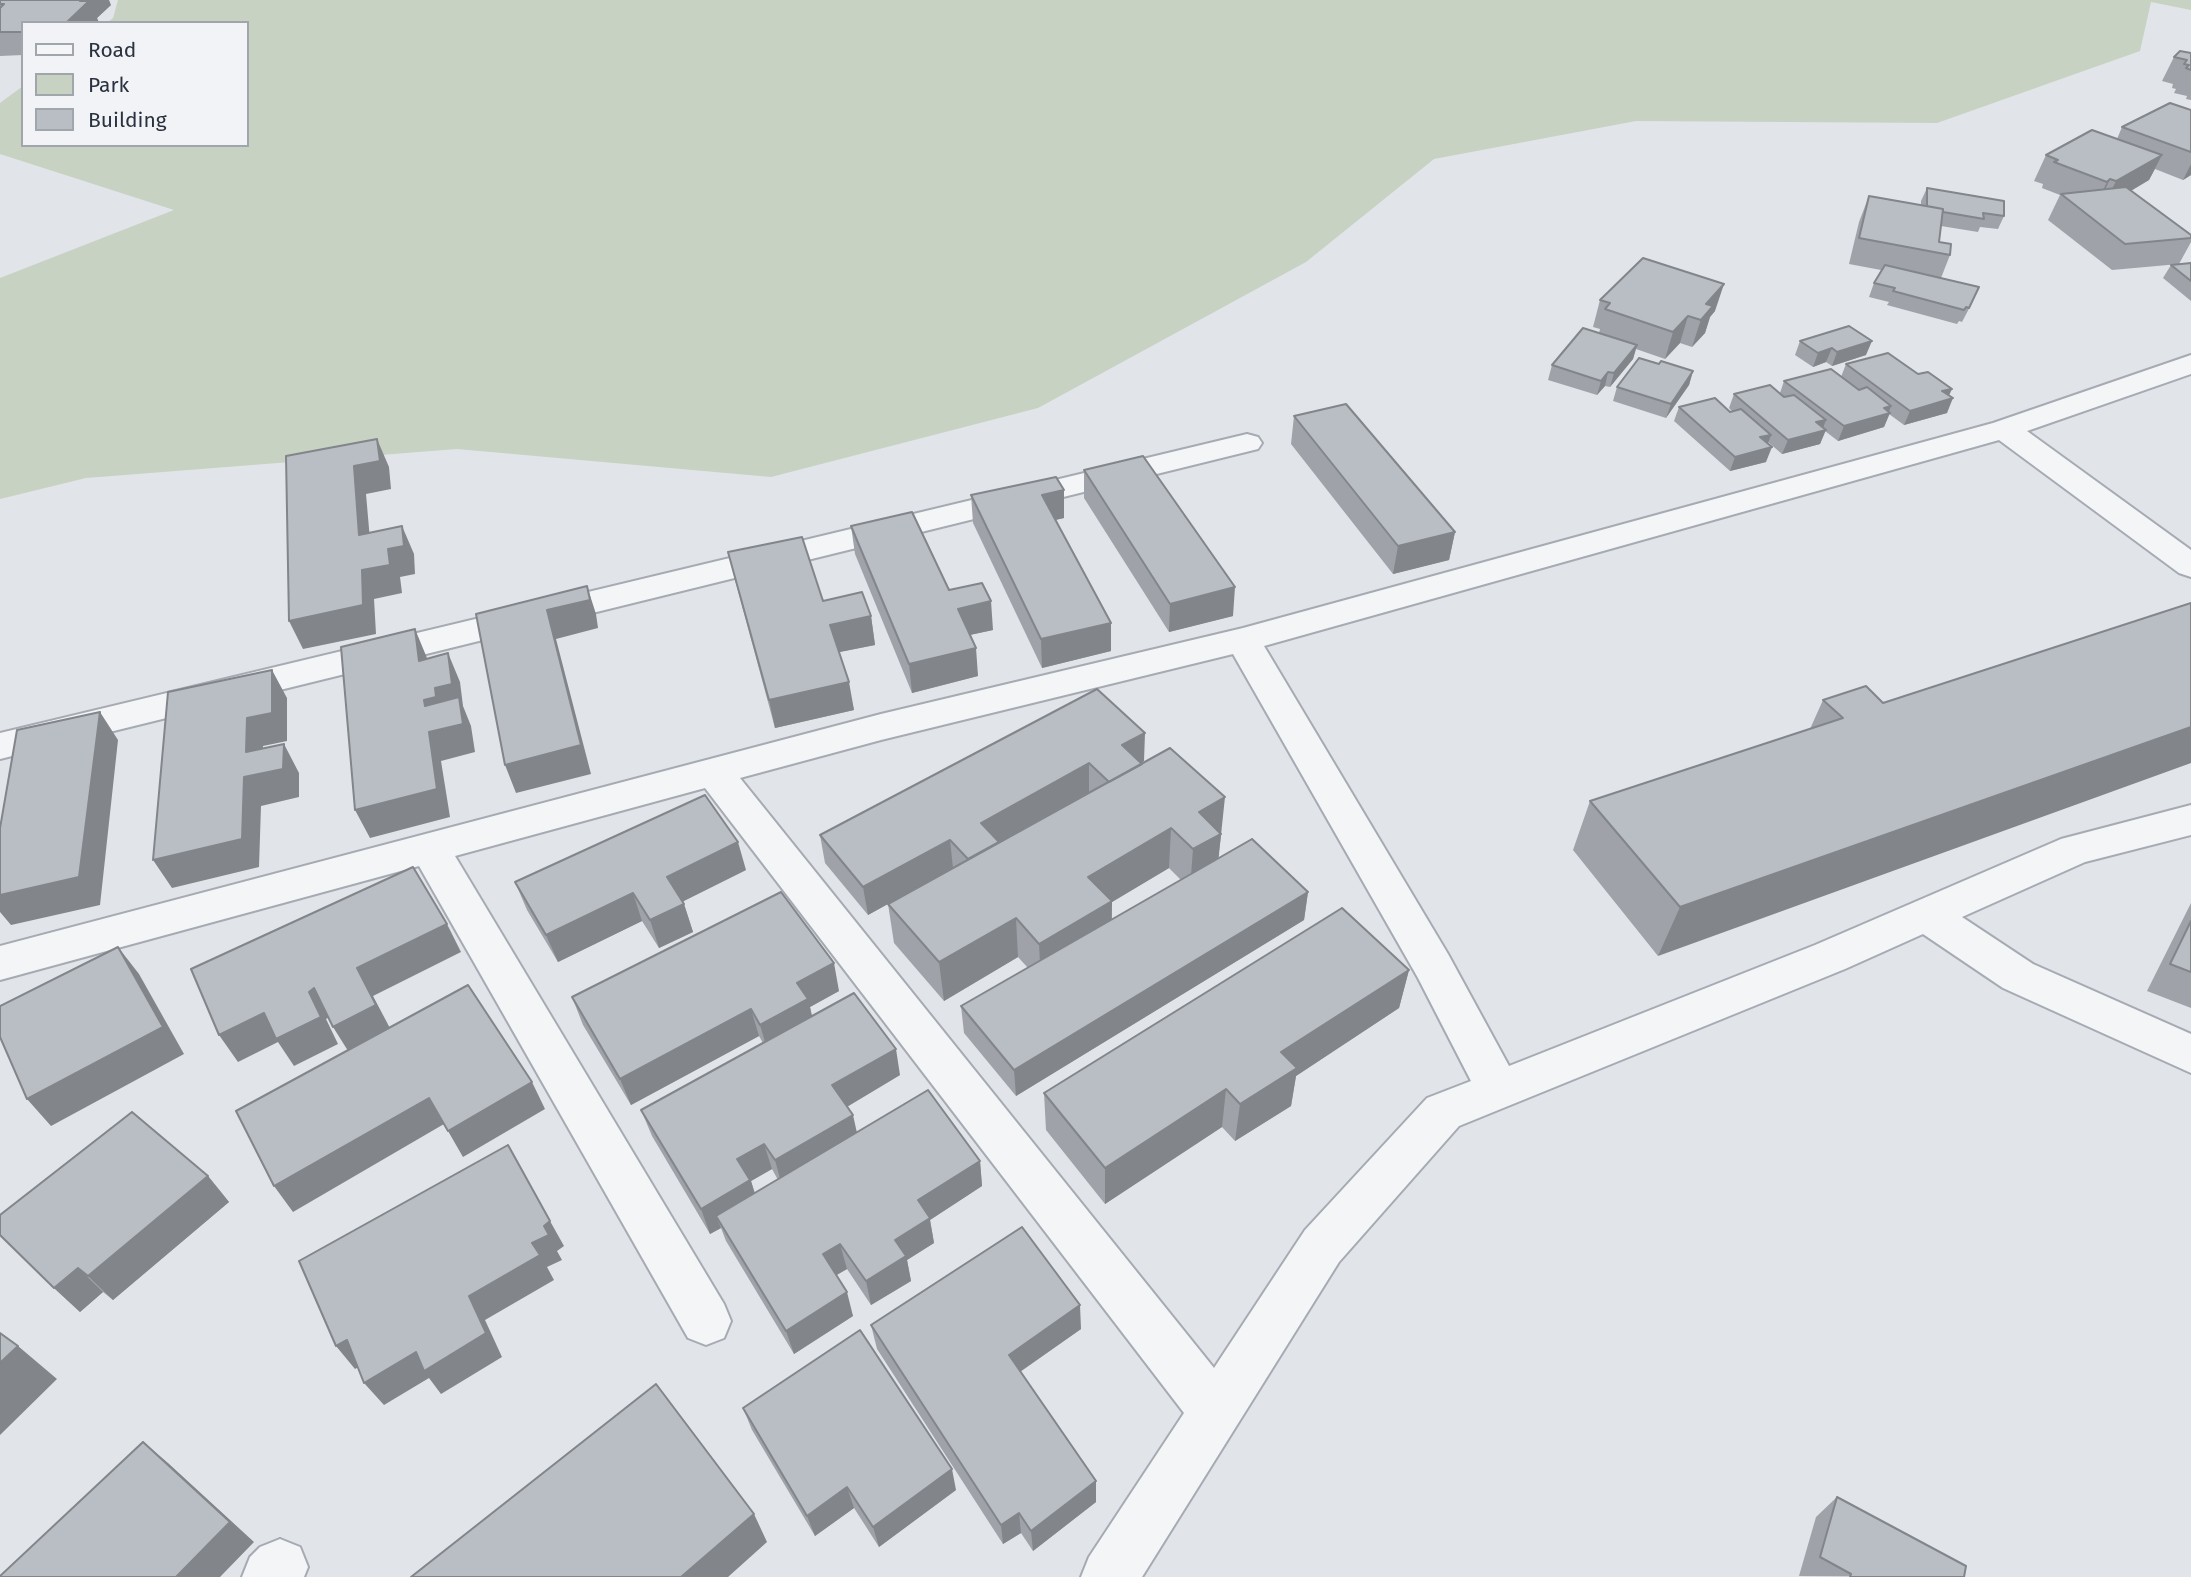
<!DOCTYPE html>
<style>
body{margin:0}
#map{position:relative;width:2191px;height:1577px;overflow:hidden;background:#e1e4e9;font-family:"Fira Sans",sans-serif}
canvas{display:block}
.legend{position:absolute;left:21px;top:21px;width:228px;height:126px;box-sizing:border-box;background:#f1f3f6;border:2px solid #a1a6ad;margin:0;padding:9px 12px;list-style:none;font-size:21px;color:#2a323f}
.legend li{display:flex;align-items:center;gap:14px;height:35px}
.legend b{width:35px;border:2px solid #a1a6ad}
</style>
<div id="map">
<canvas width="2191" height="1577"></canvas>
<ul class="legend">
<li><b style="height:9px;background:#f4f5f7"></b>Road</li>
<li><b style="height:19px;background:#c7d2c3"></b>Park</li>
<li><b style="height:19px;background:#b9bec5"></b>Building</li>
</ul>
</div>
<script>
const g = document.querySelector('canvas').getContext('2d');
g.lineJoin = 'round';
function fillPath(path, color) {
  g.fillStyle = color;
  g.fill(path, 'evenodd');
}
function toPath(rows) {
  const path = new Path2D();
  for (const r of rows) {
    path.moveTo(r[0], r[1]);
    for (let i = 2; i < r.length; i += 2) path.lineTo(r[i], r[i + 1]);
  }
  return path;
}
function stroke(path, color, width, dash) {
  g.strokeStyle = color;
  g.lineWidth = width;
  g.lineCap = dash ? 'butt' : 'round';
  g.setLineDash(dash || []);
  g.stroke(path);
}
fillPath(toPath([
 [118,0,2191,0,2191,10,2151,2,2140,51,1937,123,1636,121,1434,159,1306,262,1038,408,771,477,457,449,86,478,0,499,0,278,174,210,0,154,0,103,23,86,23,145,247,145,247,23,107,23,113,18]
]), '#c7d2c3');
const minor = toPath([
 [2191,355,2191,374,2027,431,2191,550,2191,577,2179,573,1999,440,1264,646,1448,954,1509,1066,1815,945,2061,839,2191,805,2191,835,2085,862,1962,917,2033,964,2191,1034,2191,1073,2003,988,1923,934,1845,969,1459,1126,1339,1262,1142,1577,1081,1577,1089,1557,1184,1413,705,788,455,856,724,1304,731,1321,724,1338,706,1345,688,1338,419,866,0,980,0,946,881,714,1243,628,1993,423,2191,355],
 [1233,654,1418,978,1471,1081,1427,1098,1305,1230,1214,1368,740,778,881,740,1233,654],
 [1247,434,1258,437,1262,443,1258,449,0,759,0,733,1247,434],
 [280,1539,300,1547,308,1567,304,1577,242,1577,250,1557,260,1547,280,1539]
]);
stroke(minor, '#a6abb3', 4);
fillPath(minor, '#f4f5f7');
fillPath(toPath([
 [0,0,111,5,97,18,99,23,23,23,23,55,0,56],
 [2191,53,2191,100,2186,99,2187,96,2174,93,2176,89,2172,88,2173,84,2162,81,2174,57],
 [2191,110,2191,175,2183,180,2155,169,2149,180,2131,191,2191,235,2191,242,2179,264,2112,270,2048,220,2060,195,2042,188,2043,184,2034,181,2046,155,2117,139,2122,127],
 [1927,188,2004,216,1998,229,1980,227,1978,232,1941,226,1939,242,1950,255,1941,278,1973,301,1962,322,1959,321,1957,324,1887,305,1889,302,1869,297,1874,283,1881,270,1849,264,1859,222,1869,196,1921,205,1921,201],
 [2191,263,2191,301,2163,278,2171,265],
 [1600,300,1715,311,1710,317,1705,333,1692,347,1680,343,1665,359,1636,349,1633,359,1610,387,1605,386,1597,395,1548,380,1552,365,1599,333,1600,329,1593,327],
 [1800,341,1866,355,1832,366,1826,362,1813,367,1795,355],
 [1659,364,1693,371,1689,385,1666,418,1613,401,1617,387],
 [1846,364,1949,395,1947,413,1904,425,1889,414,1884,427,1838,441,1825,431,1820,444,1782,454,1768,442,1766,462,1730,471,1674,421,1679,407,1732,411,1729,408,1734,394,1780,393,1784,381,1841,377],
 [1294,416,1455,532,1449,560,1393,574,1291,444],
 [1084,470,1233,616,1169,632,1084,498],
 [971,495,1064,518,1055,520,1111,623,1111,651,1042,668,973,523],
 [851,526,949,590,993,630,970,635,978,676,912,693,855,554],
 [728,552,823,601,871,616,875,645,839,652,854,710,775,728,735,580],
 [1097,689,1144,761,1141,763,1221,836,1218,858,1308,892,1304,920,1016,1096,964,1033,961,1006,1028,968,1018,957,944,1001,894,943,888,904,953,868,868,915,825,863,820,835],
 [1089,792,1090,792,999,843,999,842],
 [1169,868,1181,880,1112,920,1112,902],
 [1823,700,1883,703,1658,956,1573,850,1590,801,1810,729],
 [746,870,683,901,693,932,659,948,642,921,558,962,527,910,515,882],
 [2191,903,2191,1008,2147,991],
 [1409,970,1399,1008,1296,1076,1291,1106,1235,1141,1222,1127,1105,1204,1046,1130,1044,1093],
 [839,991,810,1007,812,1016,900,1075,847,1107,857,1133,980,1161,982,1186,930,1220,934,1243,907,1260,911,1281,871,1305,847,1269,836,1275,853,1316,794,1354,726,1241,721,1228,710,1234,652,1136,641,1110,763,1043,759,1036,631,1105,583,1025,572,997],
 [772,1169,778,1180,755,1193,751,1181],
 [208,1176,229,1202,113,1300,103,1292,80,1312,54,1288],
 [871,1325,1081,1329,1020,1372,1096,1502,1033,1551,1021,1533,1003,1544,877,1349],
 [743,1408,956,1490,879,1547,854,1508,815,1536,752,1430],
 [1837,1497,1964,1577,1799,1576,1816,1517]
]), '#9fa3a9');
fillPath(toPath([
 [81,0,109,0,111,5,97,18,99,23,66,23],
 [2162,155,2149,180,2103,207,2116,181],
 [2191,164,2191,175,2183,180],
 [2110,179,2098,205,2094,208,2107,182],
 [1724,284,1715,311,1710,317,1705,333,1692,347,1706,304],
 [1688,316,1680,343,1665,359,1673,332],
 [1872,341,1866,355,1832,366,1837,352],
 [1637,345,1633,359,1610,387,1614,373],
 [1832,348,1826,362,1813,367,1818,353],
 [1693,371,1689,385,1666,418,1671,404],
 [1608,372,1605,386,1597,395,1601,381],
 [1952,389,1947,400,1953,398,1947,413,1904,425,1910,411,1942,391],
 [1891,406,1888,414,1890,413,1884,427,1838,441,1844,426],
 [1826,420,1822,431,1826,430,1820,444,1782,454,1788,440,1816,422],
 [1771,435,1766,449,1772,447,1766,462,1730,471,1735,457,1760,437],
 [377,439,389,467,391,489,366,494,372,563,359,535,354,466],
 [1064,490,1064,518,1042,523,1042,495],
 [402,526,414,554,415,574,400,577,402,593,374,599,376,634,303,649,289,621,362,570,388,549],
 [1455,532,1449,560,1393,574,1398,546],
 [587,586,596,614,598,628,556,639,591,774,516,793,505,765,547,610],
 [1235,587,1233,616,1169,632,1170,604],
 [991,601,993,630,960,637,958,609],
 [871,616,875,645,835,653,830,625],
 [1111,623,1111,651,1042,668,1041,639],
 [415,629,427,658,431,689,419,661],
 [976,648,978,676,912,693,909,664],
 [448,653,460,682,463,706,471,726,475,752,441,761,450,817,370,838,355,810,425,706,424,700,435,688],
 [272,670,287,698,287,741,263,746,262,773,284,744,299,773,299,797,261,806,259,867,172,888,153,860,246,752,247,718],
 [849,682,854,710,775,728,769,700],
 [100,712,118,740,100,905,11,925,0,912,0,895],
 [2191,727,2191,763,1658,956,1680,907],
 [1145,733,1144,761,1121,774,1122,745],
 [1089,763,1089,792,999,842,981,823],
 [1225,797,1217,873,1190,889,1193,849,1199,812],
 [1171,828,1169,868,1112,902,1111,940,1041,983,1039,944,1088,877],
 [950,840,953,868,868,915,863,887],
 [738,842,746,870,676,905,667,877],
 [1308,892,1304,920,1016,1096,1014,1070],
 [633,893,642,921,558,962,546,935],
 [684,904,693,932,659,948,650,920],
 [1016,918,1018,957,944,1001,939,962],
 [447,924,461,952,373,996,392,1032,350,1054,333,1027,357,968],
 [118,947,139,974,184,1054,51,1126,27,1099],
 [834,963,839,991,810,1007,814,1026,768,1052,760,1025,797,983],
 [1409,970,1399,1008,1296,1076,1291,1106,1235,1141,1240,1104,1281,1052],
 [314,988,331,1016,326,1019,338,1044,294,1066,278,1042,238,1062,219,1035],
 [751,1009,759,1036,631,1105,620,1079],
 [896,1049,900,1075,838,1112,832,1085],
 [532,1082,545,1109,463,1157,448,1131],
 [1226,1089,1222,1127,1105,1204,1105,1168],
 [429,1098,444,1124,293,1212,274,1186],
 [853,1115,859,1142,782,1186,775,1160],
 [764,1144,772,1169,751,1181,758,1205,716,1216,721,1228,710,1234,701,1209,737,1159],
 [980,1161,982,1186,930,1220,934,1243,907,1260,911,1281,871,1305,866,1281,895,1240,918,1200],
 [208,1176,229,1202,113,1300,88,1276],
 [550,1221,564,1246,557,1251,562,1260,547,1267,554,1280,485,1320,502,1357,441,1394,429,1378,384,1405,364,1383,416,1352,469,1296,532,1243,544,1226],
 [840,1244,847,1269,830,1279,823,1254],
 [78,1268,103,1292,80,1312,54,1288],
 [847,1292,853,1316,794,1354,786,1331],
 [1080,1305,1081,1329,1011,1378,1009,1355],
 [347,1340,366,1363,355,1369,336,1346],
 [18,1346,57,1379,0,1435,0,1363],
 [143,1442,168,1463,254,1542,220,1577,176,1577],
 [952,1469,956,1490,879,1547,873,1527],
 [1096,1481,1096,1502,1033,1551,1031,1531],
 [847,1487,854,1508,815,1536,807,1516],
 [1019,1513,1021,1533,1003,1544,1001,1525],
 [754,1514,767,1542,728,1577,681,1577]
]), '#82858a');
const building = toPath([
 [0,0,81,0,80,1,89,1,66,23,23,23,23,32,0,32,0,8,4,4,0,4,0,0],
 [2180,51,2191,53,2191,70,2186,68,2189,65,2184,64,2187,60,2174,57,2180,51],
 [2170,103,2191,110,2191,152,2122,127,2170,103],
 [2092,130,2162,155,2116,181,2110,179,2107,182,2054,162,2058,160,2046,155,2092,130],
 [2126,187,2191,235,2191,238,2125,244,2061,194,2126,187],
 [1927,188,2004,201,2004,216,1983,213,1984,219,1943,212,1943,209,1927,206,1927,188],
 [1869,196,1943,209,1939,242,1951,244,1950,255,1859,238,1869,196],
 [1643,258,1724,284,1706,304,1713,306,1701,320,1688,316,1673,332,1605,309,1610,303,1600,300,1643,258],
 [2191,263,2191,281,2171,265,2191,263],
 [1885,265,1979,287,1969,308,1966,307,1964,310,1893,291,1895,288,1874,283,1885,265],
 [1849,326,1872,341,1837,352,1832,348,1818,353,1800,341,1849,326],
 [1583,328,1637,345,1614,373,1608,372,1601,381,1552,365,1583,328],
 [1888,353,1918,374,1928,372,1952,389,1942,391,1953,398,1910,411,1846,364,1888,353],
 [1639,358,1659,364,1661,361,1693,371,1671,404,1617,387,1639,358],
 [1831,369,1859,390,1867,387,1891,406,1884,408,1890,413,1844,426,1784,381,1831,369],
 [1770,385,1784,397,1794,395,1826,420,1816,422,1826,430,1788,440,1734,394,1770,385],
 [1715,398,1730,412,1741,409,1771,435,1760,437,1772,447,1735,457,1679,407,1715,398],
 [1346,404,1455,532,1398,546,1294,416,1346,404],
 [377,439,380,461,354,466,359,535,402,526,404,546,388,549,390,565,362,570,363,605,289,621,286,456,377,439],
 [1143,456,1235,587,1170,604,1084,470,1143,456],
 [1056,477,1064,490,1042,495,1111,623,1041,639,971,495,1056,477],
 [912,512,949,590,982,583,991,601,958,609,976,648,909,664,851,526,912,512],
 [802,537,823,601,862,592,871,616,830,625,849,682,769,700,728,552,802,537],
 [587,586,590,600,547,610,581,745,505,765,476,614,587,586],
 [2191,603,2191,727,1680,907,1590,801,1843,718,1823,700,1866,686,1883,703,2191,603],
 [415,629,419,661,448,653,452,684,435,688,436,697,424,700,425,706,459,697,463,724,429,732,437,789,355,810,341,647,415,629],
 [272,670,272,713,247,718,246,752,284,744,283,769,244,777,242,839,153,860,168,692,272,670],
 [1097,689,1145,733,1122,745,1142,764,1109,782,1089,763,981,823,999,842,968,859,950,840,863,887,820,835,1097,689],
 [100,712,79,877,0,895,0,828,17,730,100,712],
 [1170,748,1225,797,1199,812,1221,834,1193,849,1171,828,1088,877,1112,901,1039,944,1016,918,939,962,888,904,1170,748],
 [705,795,738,842,667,877,684,904,650,920,633,893,546,935,515,882,705,795],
 [1252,839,1308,892,1014,1070,961,1006,1252,839],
 [413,867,447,924,357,968,376,1005,333,1027,314,988,309,992,321,1017,276,1039,264,1013,219,1035,191,969,413,867],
 [781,892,834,963,797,983,808,999,760,1025,751,1009,620,1079,572,997,781,892],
 [1342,908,1409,970,1281,1052,1297,1068,1240,1104,1226,1089,1105,1168,1044,1093,1342,908],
 [2191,921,2191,972,2170,964,2191,921],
 [118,947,163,1027,27,1099,0,1037,0,1006,118,947],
 [468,985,532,1082,448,1131,429,1098,274,1186,236,1111,468,985],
 [854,993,896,1049,832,1085,853,1115,775,1160,764,1144,737,1159,750,1180,701,1209,641,1110,854,993],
 [928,1090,980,1161,918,1200,930,1218,895,1240,906,1256,866,1281,840,1244,823,1254,847,1292,786,1331,716,1216,928,1090],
 [132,1112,208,1176,88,1276,78,1268,54,1288,0,1235,0,1215,132,1112],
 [508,1145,550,1221,544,1226,549,1235,532,1243,540,1255,469,1296,486,1333,424,1371,416,1352,364,1383,347,1340,336,1346,299,1261,508,1145],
 [1022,1227,1080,1305,1009,1355,1096,1481,1031,1531,1019,1513,1001,1525,871,1325,1022,1227],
 [860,1330,952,1469,873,1527,847,1487,807,1516,743,1408,860,1330],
 [0,1333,18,1346,0,1363,0,1333],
 [656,1384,754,1514,681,1577,411,1577,656,1384],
 [143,1442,230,1522,176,1577,0,1577,0,1576,143,1442],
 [1837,1497,1966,1566,1964,1577,1850,1577,1851,1574,1820,1557,1837,1497]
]);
fillPath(building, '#b9bec5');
stroke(building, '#82858a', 2);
</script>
